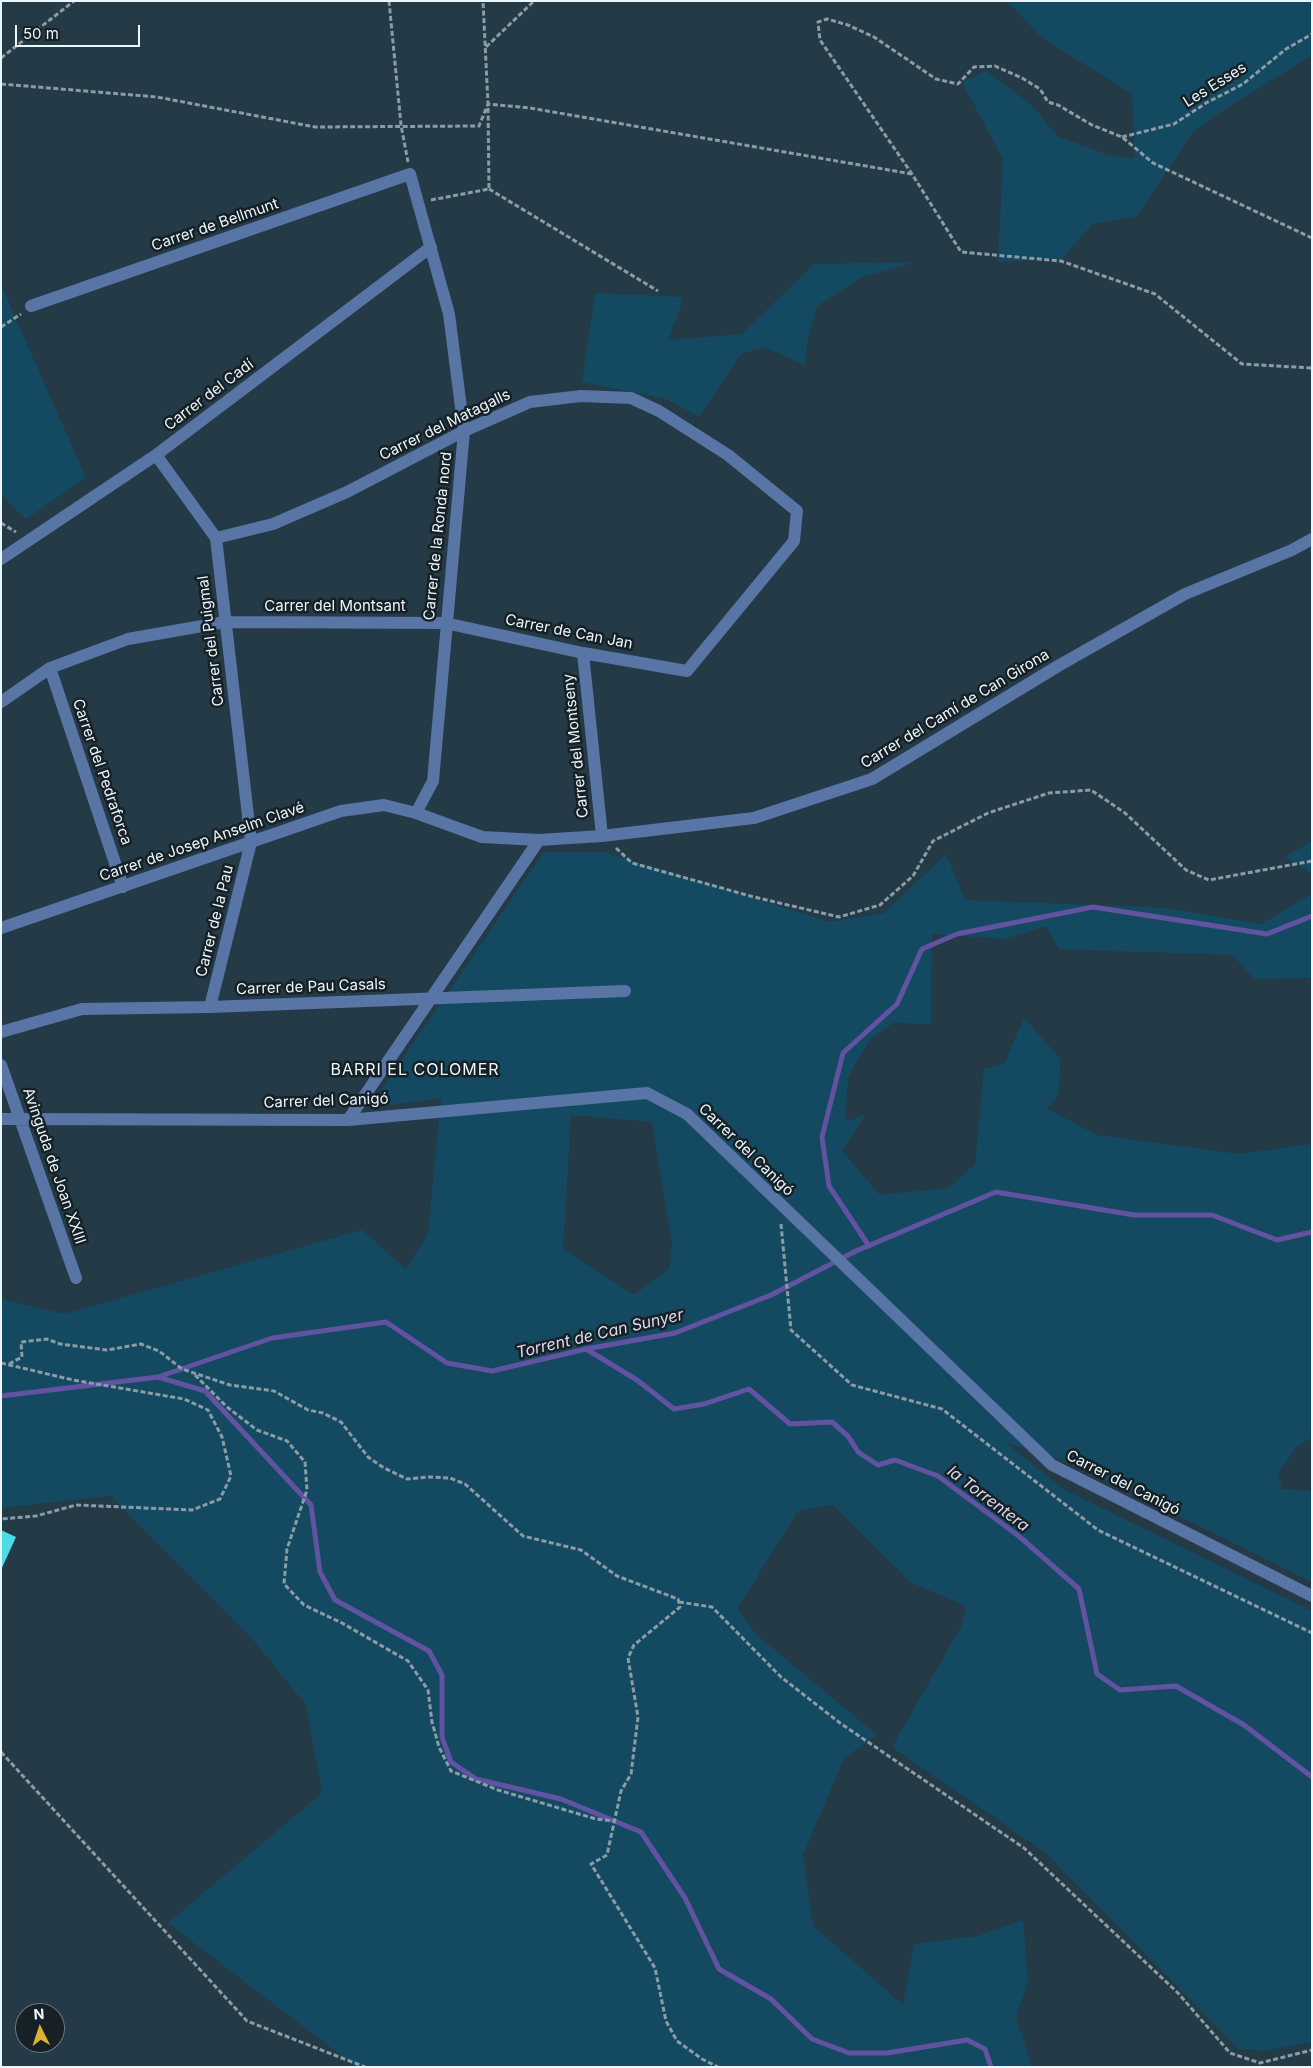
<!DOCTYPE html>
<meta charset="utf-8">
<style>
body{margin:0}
#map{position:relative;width:1313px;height:2068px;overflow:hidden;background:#243a46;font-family:Inter,sans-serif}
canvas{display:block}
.frame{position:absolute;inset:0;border:2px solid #eaf7ff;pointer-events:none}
.north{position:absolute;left:15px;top:2003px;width:50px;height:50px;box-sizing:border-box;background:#162025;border:1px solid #6b767c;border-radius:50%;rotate:356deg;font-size:14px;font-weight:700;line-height:20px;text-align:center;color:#eaf7ff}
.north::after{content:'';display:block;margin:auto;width:18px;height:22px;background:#e0b034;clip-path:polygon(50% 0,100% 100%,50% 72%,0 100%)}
.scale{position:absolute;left:15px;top:25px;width:125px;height:22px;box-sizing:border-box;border:2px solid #eaf7ff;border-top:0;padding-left:6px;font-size:15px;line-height:18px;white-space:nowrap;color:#eaf7ff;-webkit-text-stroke:4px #162025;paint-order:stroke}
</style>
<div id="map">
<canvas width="1313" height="2068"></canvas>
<div class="frame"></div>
<div class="north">N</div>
<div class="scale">50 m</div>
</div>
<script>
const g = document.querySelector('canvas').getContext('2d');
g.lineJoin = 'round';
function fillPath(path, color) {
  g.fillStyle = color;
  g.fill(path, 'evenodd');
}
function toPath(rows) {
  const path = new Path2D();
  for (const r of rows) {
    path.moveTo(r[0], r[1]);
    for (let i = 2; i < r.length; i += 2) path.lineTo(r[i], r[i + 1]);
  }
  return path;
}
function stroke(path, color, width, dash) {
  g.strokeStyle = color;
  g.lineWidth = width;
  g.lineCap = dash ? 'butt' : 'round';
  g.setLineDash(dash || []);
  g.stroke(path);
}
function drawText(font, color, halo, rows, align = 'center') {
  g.font = font + ' Inter,sans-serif';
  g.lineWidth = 5;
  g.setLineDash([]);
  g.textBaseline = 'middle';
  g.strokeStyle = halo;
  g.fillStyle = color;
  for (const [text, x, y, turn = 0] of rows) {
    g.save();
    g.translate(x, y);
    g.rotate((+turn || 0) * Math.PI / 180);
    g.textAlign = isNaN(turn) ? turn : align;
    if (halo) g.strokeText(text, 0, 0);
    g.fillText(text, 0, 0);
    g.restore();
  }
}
fillPath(toPath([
 [1007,1,1312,1,1312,55,1213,117,1191,134,1137,216,1092,224,1063,258,998,262,1003,159,962,82,986,71,1032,105,1057,136,1110,156,1135,158,1132,94,1042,38],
 [917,262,862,277,817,306,808,337,805,365,763,347,741,354,699,417,667,399,582,382,595,293,684,297,668,340,742,334,814,264],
 [1,285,86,478,26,519,1,494],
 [1312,841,1312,874,1285,857],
 [544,852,604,852,830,922,884,913,946,854,965,900,1167,908,1261,924,1312,894,1312,978,1255,979,1232,955,1059,949,1046,926,1005,939,932,934,931,1025,895,1022,870,1039,848,1077,845,1122,865,1115,842,1151,880,1195,948,1188,975,1164,984,1069,1004,1064,1024,1018,1061,1059,1058,1096,1046,1108,1097,1135,1239,1154,1312,1144,1312,1437,1296,1448,1278,1473,1282,1489,1312,1491,1312,1582,1068,1461,1006,1443,1065,1490,1312,1611,1312,2042,1264,2051,1239,2049,1046,1853,892,1747,962,1625,966,1606,912,1583,833,1505,798,1511,737,1609,757,1635,877,1735,844,1758,803,1855,813,1926,903,2005,914,1944,978,1936,1023,1920,1028,1982,1016,2017,1032,2067,356,2067,168,1923,322,1793,306,1705,254,1641,111,1496,1,1508,1,1299,64,1314,362,1230,406,1269,428,1234,441,1098,369,1108],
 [571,1115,652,1122,672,1243,669,1269,634,1295,563,1249]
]), '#144a61');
stroke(toPath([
 [869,1246,829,1186,822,1137,843,1053,897,1004,922,949,957,934,1093,907,1267,934,1312,916],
 [586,1349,637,1380,674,1409,704,1404,749,1389,790,1424,832,1422,848,1436,858,1452,878,1465,895,1460,938,1476,1020,1537,1079,1589,1097,1674,1120,1690,1176,1686,1244,1725,1312,1777],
 [158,1377,205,1391,311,1505,320,1572,335,1600,429,1651,442,1675,442,1737,451,1762,476,1779,561,1799,641,1832,685,1898,719,1969,771,1999,812,2039,849,2053,887,2053,967,2040,985,2049,991,2067],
 [1,1396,158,1377,272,1338,386,1322,447,1363,492,1371,586,1349,675,1333,771,1295,856,1251,996,1192,1134,1215,1212,1215,1277,1240,1312,1232]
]), '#6153a2', 5);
fillPath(toPath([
 [1,1530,16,1537,1,1570]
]), '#4bdde7');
stroke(toPath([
 [389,1,401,125,408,162],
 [486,47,534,1],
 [1,58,74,1],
 [1,84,157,97,315,127,479,126,488,104,530,108,912,174],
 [1122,137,1174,124,1206,103,1243,84,1286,49,1312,34],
 [489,189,658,291],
 [431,200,489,189,488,104,483,1],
 [1312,238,1153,163,1122,137,1092,125,1058,105,1048,102,1040,89,1022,78,995,66,974,67,958,84,936,79,874,37,848,25,827,19,818,22,820,40,912,174,961,252,1061,261,1155,294,1242,364,1312,368],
 [1,327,21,314],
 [1,523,16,532],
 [616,848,632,863,754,897,839,917,880,905,913,876,933,841,988,813,1049,793,1091,790,1125,813,1186,870,1209,880,1312,861],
 [781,1224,791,1330,852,1385,942,1409,1098,1530,1312,1633],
 [1,1363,73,1380,184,1399,208,1410,222,1437,231,1476,220,1499,192,1510,76,1505,36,1516,1,1519],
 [9,1364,22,1357,21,1342,47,1339,60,1344,107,1350,141,1344,159,1351,182,1369,230,1385,274,1391,308,1410,323,1413,341,1422,368,1457,384,1468,407,1479,429,1477,450,1478,465,1484,523,1536,581,1550,617,1576,678,1599,680,1607,634,1645,628,1658,638,1717,631,1774,621,1791,607,1855,591,1864,655,1968,666,2021,677,2041,702,2059,718,2067],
 [195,1375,227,1407,257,1430,287,1441,305,1462,307,1490,287,1549,284,1584,304,1605,342,1623,408,1661,428,1690,432,1722,439,1747,451,1771,498,1790,596,1819,614,1821],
 [679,1602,712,1607,781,1677,840,1723,1024,1848,1178,1993,1230,2053,1260,2063,1312,2050],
 [1,1752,247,2021,365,2067]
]), '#8b9ca6', 3, [5, 2.5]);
stroke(toPath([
 [31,306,410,174,449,314,464,431,433,781,416,813],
 [156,455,216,538,251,842,210,1007],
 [1,559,156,455,431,247],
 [583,653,602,836],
 [50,668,123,887],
 [1,702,50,668,128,639,225,622,445,623,583,653,687,671,794,541,797,511,728,455,659,411,631,398,581,396,530,402,464,431,347,492,273,524,216,538],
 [1,928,341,811,384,805,416,813,482,837,539,840,602,836,754,818,872,779,1058,666,1185,594,1292,550,1312,539],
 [1,1032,82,1009,210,1007,625,991],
 [1,1065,76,1278],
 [1,1119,348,1120,647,1093,687,1114,1052,1465,1312,1596],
 [348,1120,539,840]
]), '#5875a5', 12);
drawText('15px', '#eaf7ff', '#162025', [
 ["Les Esses",1215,85,-32],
 ["Carrer de Bellmunt",215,225,-19],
 ["Carrer del Cadí",209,395,-37],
 ["Carrer del Matagalls",445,425,-26],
 ["Carrer de la Ronda nord",438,536,-84],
 ["Carrer del Montsant",335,606],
 ["Carrer de Can Jan",569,632,11],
 ["Carrer del Puigmal",211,641,-97],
 ["Carrer del Camí de Can Girona",955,709,-31],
 ["Carrer del Montseny",576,746,-96],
 ["Carrer del Pedraforca",102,772,71],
 ["Carrer de Josep Anselm Clavé",202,842,-19],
 ["Carrer de la Pau",215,921,-76],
 ["Carrer de Pau Casals",311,987,-2],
 ["Carrer del Canigó",326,1101,-2],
 ["Carrer del Canigó",746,1150,44],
 ["Avinguda de Joan XXIII",54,1166,71],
 ["Carrer del Canigó",1123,1483,27]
]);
g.letterSpacing = '1px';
drawText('16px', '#eaf7ff', '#162025', [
 ["BARRI EL COLOMER",415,1070]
]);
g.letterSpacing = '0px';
drawText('italic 16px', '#dcdaf0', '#162025', [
 ["Torrent de Can Sunyer",600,1334,-13],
 ["la Torrentera",988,1499,37]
]);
</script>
